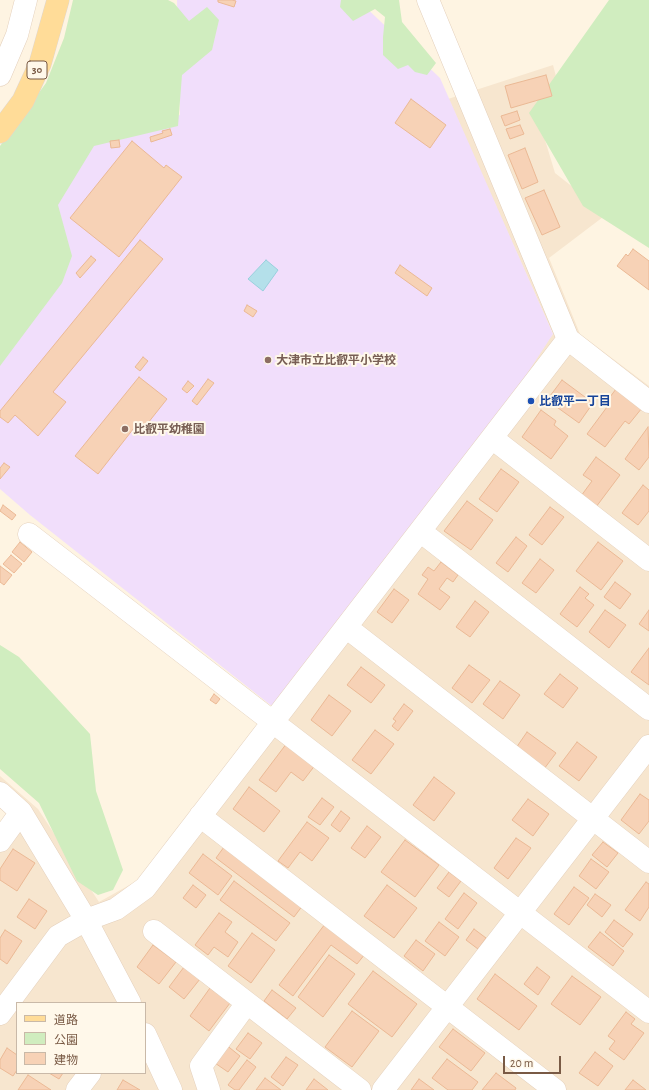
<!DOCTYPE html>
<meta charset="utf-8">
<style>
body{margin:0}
#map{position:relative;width:649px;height:1090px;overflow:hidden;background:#fef4e2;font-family:"Alegreya Sans","Noto Sans JP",sans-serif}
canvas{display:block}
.legend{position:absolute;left:16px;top:1002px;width:130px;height:72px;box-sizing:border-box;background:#fff8ea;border:1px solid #c9b9a8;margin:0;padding:5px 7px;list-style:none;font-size:12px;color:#795a45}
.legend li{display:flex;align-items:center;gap:8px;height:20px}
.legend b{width:20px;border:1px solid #c9b9a8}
.scale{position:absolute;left:503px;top:1056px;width:58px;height:18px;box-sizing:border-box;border:2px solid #795a45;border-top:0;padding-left:5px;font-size:12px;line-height:14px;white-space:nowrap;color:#795a45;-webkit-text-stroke:3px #fff8ea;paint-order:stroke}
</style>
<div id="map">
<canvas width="649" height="1090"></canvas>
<ul class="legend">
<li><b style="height:5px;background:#ffdc98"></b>道路</li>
<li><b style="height:11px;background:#d0edbf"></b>公園</li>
<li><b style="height:11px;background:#f7d2b6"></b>建物</li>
</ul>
<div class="scale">20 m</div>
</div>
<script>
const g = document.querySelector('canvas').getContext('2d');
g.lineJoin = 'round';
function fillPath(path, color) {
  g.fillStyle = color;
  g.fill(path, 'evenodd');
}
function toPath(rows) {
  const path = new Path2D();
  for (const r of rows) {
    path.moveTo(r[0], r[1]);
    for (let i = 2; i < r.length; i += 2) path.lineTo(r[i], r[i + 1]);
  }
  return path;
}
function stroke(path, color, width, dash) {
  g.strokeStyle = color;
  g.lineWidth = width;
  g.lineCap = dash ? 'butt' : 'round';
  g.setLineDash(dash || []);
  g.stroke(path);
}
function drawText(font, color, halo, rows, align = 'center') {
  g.font = font + ' "Alegreya Sans","Noto Sans JP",sans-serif';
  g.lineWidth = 4;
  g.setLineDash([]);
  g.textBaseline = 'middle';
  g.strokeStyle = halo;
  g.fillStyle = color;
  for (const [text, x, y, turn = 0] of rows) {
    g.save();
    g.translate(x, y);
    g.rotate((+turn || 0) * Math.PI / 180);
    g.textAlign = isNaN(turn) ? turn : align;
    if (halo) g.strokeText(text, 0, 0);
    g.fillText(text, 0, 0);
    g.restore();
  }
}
fillPath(toPath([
 [553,65,562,99,536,110,555,173,607,214,549,258,580,334,649,386,649,1090,0,1090,0,825,9,812,0,804,0,776,38,809,99,902,142,878,553,334,448,99],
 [17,1003,145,1003,145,1073,17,1073]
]), '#f7e6cf');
fillPath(toPath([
 [177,0,358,0,440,78,553,334,519,386,273,707,30,515,0,489,0,285,89,134,180,115]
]), '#f1defb');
fillPath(toPath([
 [73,0,168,0,174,3,189,21,207,7,219,20,212,50,182,75,178,126,94,146,58,205,72,256,62,283,0,366,0,146,46,83,64,38],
 [341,0,399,0,402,22,436,63,427,75,415,72,408,65,398,69,383,55,383,37,385,17,375,9,353,21,340,7],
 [609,0,649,0,649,248,583,206,529,113],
 [0,645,19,657,90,734,96,791,123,870,113,890,98,895,77,881,39,803,0,769]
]), '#d0edbf');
const water = toPath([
 [266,260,278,270,263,291,248,279,266,260]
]);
fillPath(water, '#b4e0ea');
stroke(water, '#99d0dd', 1);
const building = toPath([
 [218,0,232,0,236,1,234,7,218,2,218,0],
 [546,75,552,96,511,108,505,86,546,75],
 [411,99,446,125,430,148,395,123,411,99],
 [517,111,520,120,505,126,501,116,517,111],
 [520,125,524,134,510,139,506,129,520,125],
 [170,129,172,135,151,142,150,137,163,133,162,131,170,129],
 [119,140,120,147,111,148,110,141,119,140],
 [132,141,164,168,166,165,182,177,119,257,70,218,132,141],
 [525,148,538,182,522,189,508,155,525,148],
 [544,190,560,227,542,235,525,198,544,190],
 [140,240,163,259,53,392,66,402,38,436,15,415,8,423,0,417,0,411,140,240],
 [633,249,649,261,649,290,617,266,626,254,628,256,633,249],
 [91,256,96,260,80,278,76,273,91,256],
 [400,265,432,288,427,296,395,273,400,265],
 [247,305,257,311,253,317,244,311,247,305],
 [143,357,148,361,140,371,135,367,143,357],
 [139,377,167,399,140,433,134,428,98,474,75,456,139,377],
 [208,379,214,383,197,405,192,401,208,379],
 [562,380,593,403,579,423,547,400,562,380],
 [188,381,194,386,187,393,182,389,188,381],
 [616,389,642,408,629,424,625,421,605,447,587,434,607,407,604,405,616,389],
 [541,410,556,421,554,425,568,436,551,459,522,437,541,410],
 [648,427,649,457,639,470,625,459,648,427],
 [596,457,620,475,596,507,581,496,592,481,583,475,596,457],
 [4,463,10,467,0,479,0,468,4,463],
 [501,469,519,482,497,512,479,499,501,469],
 [643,485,649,490,649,511,638,525,622,513,643,485],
 [467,501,493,520,471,550,444,531,467,501],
 [3,505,16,515,12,520,0,511,3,505],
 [550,507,564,517,542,545,529,535,550,507],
 [516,537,527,546,508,572,496,563,516,537],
 [20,542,32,552,24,562,12,552,20,542],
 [598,542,623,561,601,590,576,571,598,542],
 [11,555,22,564,14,573,3,564,11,555],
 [540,559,554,570,536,593,522,583,540,559],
 [441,562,458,575,453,582,447,578,439,589,450,597,440,610,418,594,428,579,422,575,428,567,434,571,441,562],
 [0,566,12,575,4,585,0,582,0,566],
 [615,582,631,594,620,609,604,597,615,582],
 [580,587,589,594,585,598,594,605,577,627,560,614,580,587],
 [394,589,409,600,392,623,377,612,394,589],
 [475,601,489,612,470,637,456,627,475,601],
 [605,610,626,625,609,648,589,632,605,610],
 [649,610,649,631,639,624,649,610],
 [649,648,649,685,631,672,649,648],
 [469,665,490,680,472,703,452,688,469,665],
 [361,667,385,685,371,703,347,685,361,667],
 [560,674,578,688,563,708,544,694,560,674],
 [500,681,520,695,503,719,483,704,500,681],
 [214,694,220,699,216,704,210,700,214,694],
 [329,695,351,711,332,736,311,720,329,695],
 [404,704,413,711,398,731,392,726,396,721,393,719,404,704],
 [375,730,394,744,371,774,352,760,375,730],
 [527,732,556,753,544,769,516,748,527,732],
 [577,742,597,757,579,781,559,766,577,742],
 [287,743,316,764,303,781,291,772,276,792,259,780,287,743],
 [434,777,455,793,434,821,413,805,434,777],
 [249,787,280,811,264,832,233,809,249,787],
 [640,794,649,800,649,821,639,834,621,820,640,794],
 [322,798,334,807,320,825,308,817,322,798],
 [528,799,549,814,533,836,512,820,528,799],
 [341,811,350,818,340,832,331,825,341,811],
 [307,822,329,838,312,861,300,852,288,868,278,861,307,822],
 [367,826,381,837,365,858,351,848,367,826],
 [516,838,531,848,508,879,494,868,516,838],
 [405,840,439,865,415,897,381,872,405,840],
 [603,842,618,853,607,867,592,855,603,842],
 [224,847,303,905,294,917,216,858,224,847],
 [13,849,35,863,17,891,0,880,0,869,13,849],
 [203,854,232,876,218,895,189,873,203,854],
 [591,859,609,872,596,889,579,876,591,859],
 [449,872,461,881,449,897,437,888,449,872],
 [234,881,290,923,276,941,220,900,234,881],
 [646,882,649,884,649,907,640,921,625,910,646,882],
 [193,885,206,895,196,908,183,898,193,885],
 [387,885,417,908,394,938,364,916,387,885],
 [574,887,589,898,569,925,554,914,574,887],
 [464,893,477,903,458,929,445,919,464,893],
 [595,894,611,905,602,917,587,905,595,894],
 [29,899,47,911,35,929,17,917,29,899],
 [219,913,232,922,225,932,238,942,228,957,214,947,208,955,195,945,219,913],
 [614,920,633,934,623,947,605,932,614,920],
 [439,922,459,937,445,956,425,941,439,922],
 [325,924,365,954,357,964,331,945,293,996,279,985,325,924],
 [474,929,486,938,478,949,466,940,474,929],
 [5,930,22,941,7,964,0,959,0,938,5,930],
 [600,932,624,951,613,966,588,947,600,932],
 [252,933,275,950,251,983,228,966,252,933],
 [416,940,435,954,423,971,404,956,416,940],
 [153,945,176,962,159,984,137,967,153,945],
 [329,955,355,974,323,1017,298,997,329,955],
 [184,967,200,979,184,999,169,987,184,967],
 [537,967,550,977,538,995,524,984,537,967],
 [373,971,417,1004,392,1037,348,1004,373,971],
 [495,974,537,1006,519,1030,477,999,495,974],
 [572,976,601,997,580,1025,551,1004,572,976],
 [210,988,230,1003,209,1031,190,1016,210,988],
 [272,990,296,1008,287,1019,264,1001,272,990],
 [352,1011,379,1031,352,1067,325,1047,352,1011],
 [626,1012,635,1019,631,1024,644,1033,624,1060,609,1049,615,1041,608,1036,626,1012],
 [453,1029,485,1053,471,1071,439,1047,453,1029],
 [248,1033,262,1043,250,1059,236,1049,248,1033],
 [225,1044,240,1056,228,1072,212,1061,225,1044],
 [7,1048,17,1055,17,1070,13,1076,0,1068,0,1060,7,1048],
 [595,1052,613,1066,598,1086,579,1073,595,1052],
 [286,1057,298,1065,283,1086,271,1077,286,1057],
 [447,1059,478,1082,472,1090,448,1090,432,1078,447,1059],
 [247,1060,256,1067,239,1090,235,1090,228,1085,247,1060],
 [49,1073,63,1073,59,1079,49,1073],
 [496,1073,516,1088,515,1090,482,1090,496,1073],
 [28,1075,51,1090,18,1090,28,1075],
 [265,1078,281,1090,256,1090,265,1078],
 [314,1079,328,1090,306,1090,314,1079],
 [419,1079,434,1090,411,1090,419,1079],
 [123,1080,140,1090,117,1090,123,1080],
 [633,1080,646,1090,625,1090,633,1080]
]);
fillPath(building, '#f7d2b6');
stroke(building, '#ebb995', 1);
const minor = toPath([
 [428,0,568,339,649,402],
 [0,75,17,35,26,0],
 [492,438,649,560],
 [420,531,649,709],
 [29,534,649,1012],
 [346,627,649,862],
 [0,793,21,812,86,920,130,1003],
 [200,816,555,1090],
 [0,841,21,812],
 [154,931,360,1090],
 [0,1014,58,936,86,920,116,909,145,888,568,339],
 [145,1034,171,1090],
 [77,1090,90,1073],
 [209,1090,201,1066,247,1003],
 [383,1090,649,746]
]);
const major = toPath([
 [0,132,23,101,40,64,58,0]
]);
stroke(minor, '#e4d0bc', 23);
stroke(major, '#dfd7d2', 23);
stroke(minor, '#fff', 22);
stroke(major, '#ffdc98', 22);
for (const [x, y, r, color] of [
 [268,360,4,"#8d6e63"],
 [531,401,4,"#1a4fb4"],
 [125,429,4,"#8d6e63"]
]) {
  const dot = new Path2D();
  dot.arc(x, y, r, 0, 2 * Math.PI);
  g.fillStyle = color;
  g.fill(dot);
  stroke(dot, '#fff8ea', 1.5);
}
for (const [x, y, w] of [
 [37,70,20]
]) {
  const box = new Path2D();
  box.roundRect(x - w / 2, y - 9, w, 18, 3);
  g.fillStyle = '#fff8ea';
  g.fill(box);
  stroke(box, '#795a45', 1);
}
drawText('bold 11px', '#795a45', null, [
 ["30",37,70]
]);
drawText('bold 12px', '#785e54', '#fff8ea', [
 ["大津市立比叡平小学校",276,360],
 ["比叡平幼稚園",133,429]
], 'left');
drawText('bold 12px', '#164399', '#fff8ea', [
 ["比叡平一丁目",539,401]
], 'left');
</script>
